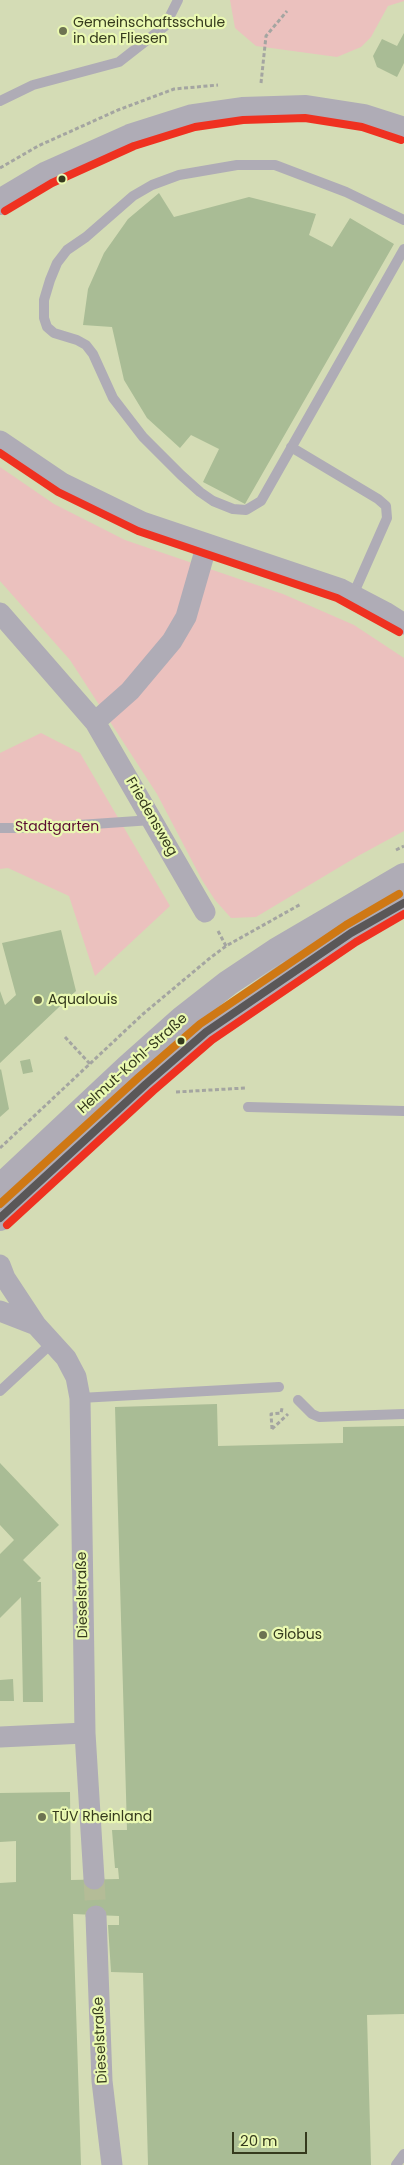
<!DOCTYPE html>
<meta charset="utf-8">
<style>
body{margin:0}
#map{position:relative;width:404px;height:2165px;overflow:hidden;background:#d4dcb5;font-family:Poppins,sans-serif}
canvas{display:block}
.scale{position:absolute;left:232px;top:2132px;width:75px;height:22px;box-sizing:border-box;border:2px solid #353a1d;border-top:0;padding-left:6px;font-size:15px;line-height:18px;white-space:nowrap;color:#353a1d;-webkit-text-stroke:4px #eaf9b2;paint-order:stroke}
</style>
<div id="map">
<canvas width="404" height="2165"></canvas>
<div class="scale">20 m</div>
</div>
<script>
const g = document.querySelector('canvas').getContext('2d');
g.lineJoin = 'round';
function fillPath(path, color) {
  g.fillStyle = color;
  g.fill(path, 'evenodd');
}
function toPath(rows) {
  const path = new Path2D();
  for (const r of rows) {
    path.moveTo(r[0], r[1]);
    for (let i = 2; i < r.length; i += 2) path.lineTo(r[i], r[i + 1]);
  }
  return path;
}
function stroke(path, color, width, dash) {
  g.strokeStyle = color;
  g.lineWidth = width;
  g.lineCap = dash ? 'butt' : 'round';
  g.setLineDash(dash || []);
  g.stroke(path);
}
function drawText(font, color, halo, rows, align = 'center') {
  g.font = font + ' Poppins,sans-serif';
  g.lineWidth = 4.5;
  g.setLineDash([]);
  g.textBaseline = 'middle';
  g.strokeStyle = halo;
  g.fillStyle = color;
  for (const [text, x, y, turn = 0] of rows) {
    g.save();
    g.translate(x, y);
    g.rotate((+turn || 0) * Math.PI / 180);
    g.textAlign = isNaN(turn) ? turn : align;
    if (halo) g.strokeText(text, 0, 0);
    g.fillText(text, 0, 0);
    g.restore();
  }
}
fillPath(toPath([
 [230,0,404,0,404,1,388,6,371,37,361,47,337,57,256,46,235,28],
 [0,467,54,504,125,540,283,594,354,625,404,658,404,831,358,856,256,917,231,918,215,900,202,880,157,794,70,660,0,581],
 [41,733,80,753,170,906,95,976,69,896,8,868,0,869,0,753]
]), '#ebc1be');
fillPath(toPath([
 [404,33,404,63,397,77,377,67,373,56,382,39,397,46],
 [159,193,174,217,249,197,316,214,309,235,332,247,350,218,394,244,245,504,203,482,219,449,191,435,180,448,147,418,124,380,112,327,83,325,88,289,104,253,128,219],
 [61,930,76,991,0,1063,0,991,5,1005,16,995,2,943],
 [30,1059,33,1072,23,1074,20,1061],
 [1,1069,9,1109,0,1117,0,1070],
 [217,1404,218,1446,343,1443,343,1427,404,1426,404,2014,367,2015,371,2165,148,2165,143,1973,111,1972,108,1925,119,1925,119,1916,73,1914,81,2165,0,2165,0,1883,16,1882,16,1841,0,1842,0,1793,70,1792,71,1880,119,1879,118,1868,115,1868,112,1830,127,1830,115,1407],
 [0,1463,59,1525,23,1560,41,1578,37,1582,41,1582,43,1702,23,1702,21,1597,0,1618,0,1554,14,1540,0,1525],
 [13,1679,14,1701,0,1701,0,1680]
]), '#a9bc95');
stroke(toPath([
 [94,1879,96,1916]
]), '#b4bc97', 21, [21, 11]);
stroke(toPath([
 [261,83,266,36,287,11],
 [0,168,38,146,118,110,174,89,218,85],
 [396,850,404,846],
 [218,931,226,946],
 [65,1037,90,1064],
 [176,1092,245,1088],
 [0,1148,143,1014,210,958,226,946,301,904],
 [272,1429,271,1414,281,1413,282,1408],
 [272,1429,288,1414]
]), '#a4a5a1', 3, [4, 2.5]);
stroke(toPath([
 [0,101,33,85,119,62,165,26,178,0],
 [404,220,346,192,275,165,237,165,179,175,152,185,133,196,86,237,67,250,57,263,50,280,44,300,44,318,47,327,54,333,77,340,86,345,93,354,113,398,143,437,181,475,200,492,213,501,233,509,246,510,261,501,404,249],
 [291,447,378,499,386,506,387,518,353,595],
 [0,828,35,828,152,820],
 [248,1107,404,1111],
 [0,1391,53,1342],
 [80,1398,279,1387],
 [298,1400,312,1414,319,1417,404,1414],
 [396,2165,404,2154]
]), '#afacb6', 10);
stroke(toPath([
 [0,441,62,483,142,522,341,589,385,612,404,624],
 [0,613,95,722,205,912],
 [95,722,130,691,172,641,186,617,207,544],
 [0,1265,5,1278,36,1325,66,1358,76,1377,80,1398,85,1733,94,1879],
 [0,1311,36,1325],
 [0,1737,85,1733],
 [96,1916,102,2081,112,2165]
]), '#afacb6', 21);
stroke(toPath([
 [0,202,47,174,130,137,193,117,242,110,306,108,364,117,404,130],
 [0,1187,127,1068,182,1019,228,983,276,951,404,876],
 [0,1218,146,1084,206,1032,287,975,351,933,404,903]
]), '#afacb6', 26);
stroke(toPath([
 [0,1218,146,1084,206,1032,351,933,404,903]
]), '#5a5758', 8);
stroke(toPath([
 [5,211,52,183,134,146,195,127,243,120,305,118,362,127,401,140],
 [0,453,58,492,138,531,337,598,399,632],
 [7,1225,153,1091,212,1040,356,942,404,914]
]), '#ef3120', 8);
stroke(toPath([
 [0,1204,139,1077,200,1024,346,925,399,894]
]), '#cf7814', 8);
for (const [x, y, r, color] of [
 [63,31,5,"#6d7352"],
 [62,179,4.5,"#353a1d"],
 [38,1000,5,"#6d7352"],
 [181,1041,4.5,"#353a1d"],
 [263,1635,5,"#6d7352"],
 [42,1817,5,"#6d7352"]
]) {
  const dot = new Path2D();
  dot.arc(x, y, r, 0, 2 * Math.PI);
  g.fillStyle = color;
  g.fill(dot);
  stroke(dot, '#eaf9b2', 2);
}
drawText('14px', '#353a1d', '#eaf9b2', [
 ["Gemeinschaftsschule",73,23],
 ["in den Fliesen",73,39],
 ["Aqualouis",48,1000],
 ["Globus",273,1635],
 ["TÜV Rheinland",52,1817]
], 'left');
drawText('14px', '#353a1d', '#eaf9b2', [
 ["Friedensweg",151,817,60],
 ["Helmut-Kohl-Straße",133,1064,-42],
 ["Dieselstraße",83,1595,-91],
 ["Dieselstraße",101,2040,-93]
]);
drawText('14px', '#5b0c32', '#eaf9b2', [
 ["Stadtgarten",57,827]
]);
</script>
